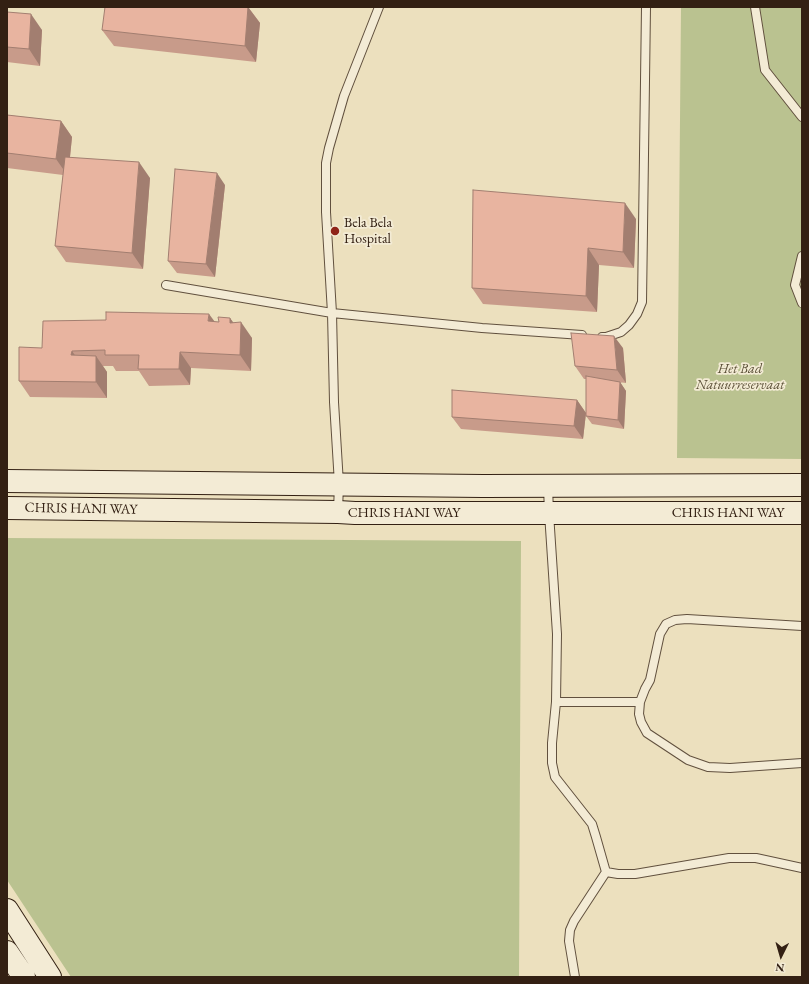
<!DOCTYPE html>
<style>
body{margin:0}
#map{position:relative;width:809px;height:984px;overflow:hidden;background:#ece0be;font-family:"EB Garamond",serif}
canvas{display:block}
.frame{position:absolute;inset:0;border:8px solid #332013;pointer-events:none}
.north{position:absolute;left:761px;top:936px;width:40px;height:40px;-webkit-text-stroke:3px #f3ebd5;paint-order:stroke;rotate:185deg;font-size:11px;font-weight:700;line-height:16px;text-align:center;color:#332013}
.north::after{content:'';display:block;margin:auto;width:14px;height:18px;background:#332013;clip-path:polygon(50% 0,100% 100%,50% 72%,0 100%)}
</style>
<div id="map">
<canvas width="809" height="984"></canvas>
<div class="frame"></div>
<div class="north">N</div>
</div>
<script>
const g = document.querySelector('canvas').getContext('2d');
g.lineJoin = 'round';
function fillPath(path, color) {
  g.fillStyle = color;
  g.fill(path, 'evenodd');
}
function toPath(rows) {
  const path = new Path2D();
  for (const r of rows) {
    path.moveTo(r[0], r[1]);
    for (let i = 2; i < r.length; i += 2) path.lineTo(r[i], r[i + 1]);
  }
  return path;
}
function stroke(path, color, width, dash) {
  g.strokeStyle = color;
  g.lineWidth = width;
  g.lineCap = dash ? 'butt' : 'round';
  g.setLineDash(dash || []);
  g.stroke(path);
}
function drawText(font, color, halo, rows, align = 'center') {
  g.font = font + ' "EB Garamond",serif';
  g.lineWidth = 3.5;
  g.setLineDash([]);
  g.textBaseline = 'middle';
  g.strokeStyle = halo;
  g.fillStyle = color;
  for (const [text, x, y, turn = 0] of rows) {
    g.save();
    g.translate(x, y);
    g.rotate((+turn || 0) * Math.PI / 180);
    g.textAlign = isNaN(turn) ? turn : align;
    if (halo) g.strokeText(text, 0, 0);
    g.fillText(text, 0, 0);
    g.restore();
  }
}
fillPath(toPath([
 [681,7,802,7,802,459,677,458],
 [7,538,521,541,519,977,71,977,7,880]
]), '#bac290');
const service = toPath([
 [755,7,765,70,802,117],
 [802,256,795,285,802,303],
 [166,285,332,313,482,328,582,335],
 [602,337,606,337,621,332,629,325,637,314,642,302,646,7],
 [548,486,549,513,557,634,556,702,552,743,552,763,555,777,592,824,596,837,606,872,574,921,570,930,569,941,575,977],
 [338,511,339,484,334,402,332,313,326,212,326,163,329,148,344,96,379,7],
 [556,702,640,702,645,689,650,680,660,634,666,624,675,620,687,619,802,626],
 [640,702,639,714,641,722,647,733,688,760,708,767,730,768,802,763],
 [606,872,618,874,635,874,729,858,756,858,802,868]
]);
const secondary = toPath([
 [7,481,483,486,802,485],
 [7,508,338,512,355,513,802,513],
 [7,910,50,977],
 [7,952,24,977]
]);
stroke(service, '#61503e', 10);
stroke(secondary, '#332013', 24);
stroke(service, '#f3ebd5', 8);
stroke(secondary, '#f3ebd5', 22);
fillPath(toPath([
 [248,7,260,23,256,62,114,46,102,30],
 [7,12,42,30,40,66,7,62],
 [7,115,61,121,72,137,70,157,150,178,143,269,66,262,55,246,63,175,7,168],
 [225,185,215,277,177,273,168,261],
 [636,219,634,268,599,265,597,312,483,304,472,288],
 [230,318,233,323,252,338,251,371,191,368,190,385,149,386,139,371,116,371,113,366,103,366,107,372,107,398,30,397,19,381,42,348,215,322,219,322],
 [623,348,626,383,618,382,620,382,626,391,624,429,592,424,586,416,586,379,584,379,575,366],
 [577,400,586,413,583,439,461,429,452,417]
]), '#c89b8a');
fillPath(toPath([
 [248,7,260,23,256,62,245,46],
 [31,14,42,30,40,66,29,49],
 [61,121,72,137,68,176,56,159],
 [139,162,150,178,143,269,132,253],
 [217,173,225,185,215,277,206,264],
 [625,203,636,219,634,268,623,252],
 [588,248,599,265,597,312,586,296],
 [209,314,221,330,208,321],
 [230,318,241,333,241,322,252,338,251,371,240,355,230,323],
 [614,336,623,348,626,383,617,370],
 [72,351,83,367,71,355],
 [180,352,191,368,190,385,179,369],
 [96,356,107,372,107,398,96,382],
 [620,382,626,391,624,429,618,420],
 [577,400,586,413,583,439,574,426]
]), '#a27e70');
const building = toPath([
 [105,7,248,7,245,46,102,30,105,7],
 [7,12,31,14,29,49,7,47,7,12],
 [7,115,61,121,56,159,7,153,7,115],
 [65,157,139,162,132,253,55,246,65,157],
 [175,169,217,173,206,264,168,261,175,169],
 [473,190,625,203,623,252,588,248,586,296,472,288,473,190],
 [106,312,209,314,208,321,219,322,218,317,230,318,230,323,241,322,240,355,180,352,179,369,138,369,139,355,105,355,105,350,72,351,71,355,96,356,96,382,19,381,19,347,42,348,43,321,106,320,106,312],
 [571,333,614,336,617,370,575,366,571,333],
 [586,376,620,382,618,420,586,416,586,376],
 [452,390,577,400,574,426,452,417,452,390]
]);
fillPath(building, '#e8b4a0');
stroke(building, '#a27e70', 1);
for (const [x, y, r, color] of [
 [335,231,5,"#8f2418"]
]) {
  const dot = new Path2D();
  dot.arc(x, y, r, 0, 2 * Math.PI);
  g.fillStyle = color;
  g.fill(dot);
  stroke(dot, '#f3ebd5', 1.5);
}
drawText('14px', '#332013', '#f3ebd5', [
 ["Bela Bela",344,223],
 ["Hospital",344,239]
], 'left');
drawText('italic 14px', '#5c5138', '#f3ebd5', [
 ["Het Bad",740,369],
 ["Natuurreservaat",740,385]
]);
drawText('14px', '#332013', '#f3ebd5', [
 ["CHRIS HANI WAY",81,509,1],
 ["CHRIS HANI WAY",404,513],
 ["CHRIS HANI WAY",728,513]
]);
</script>
